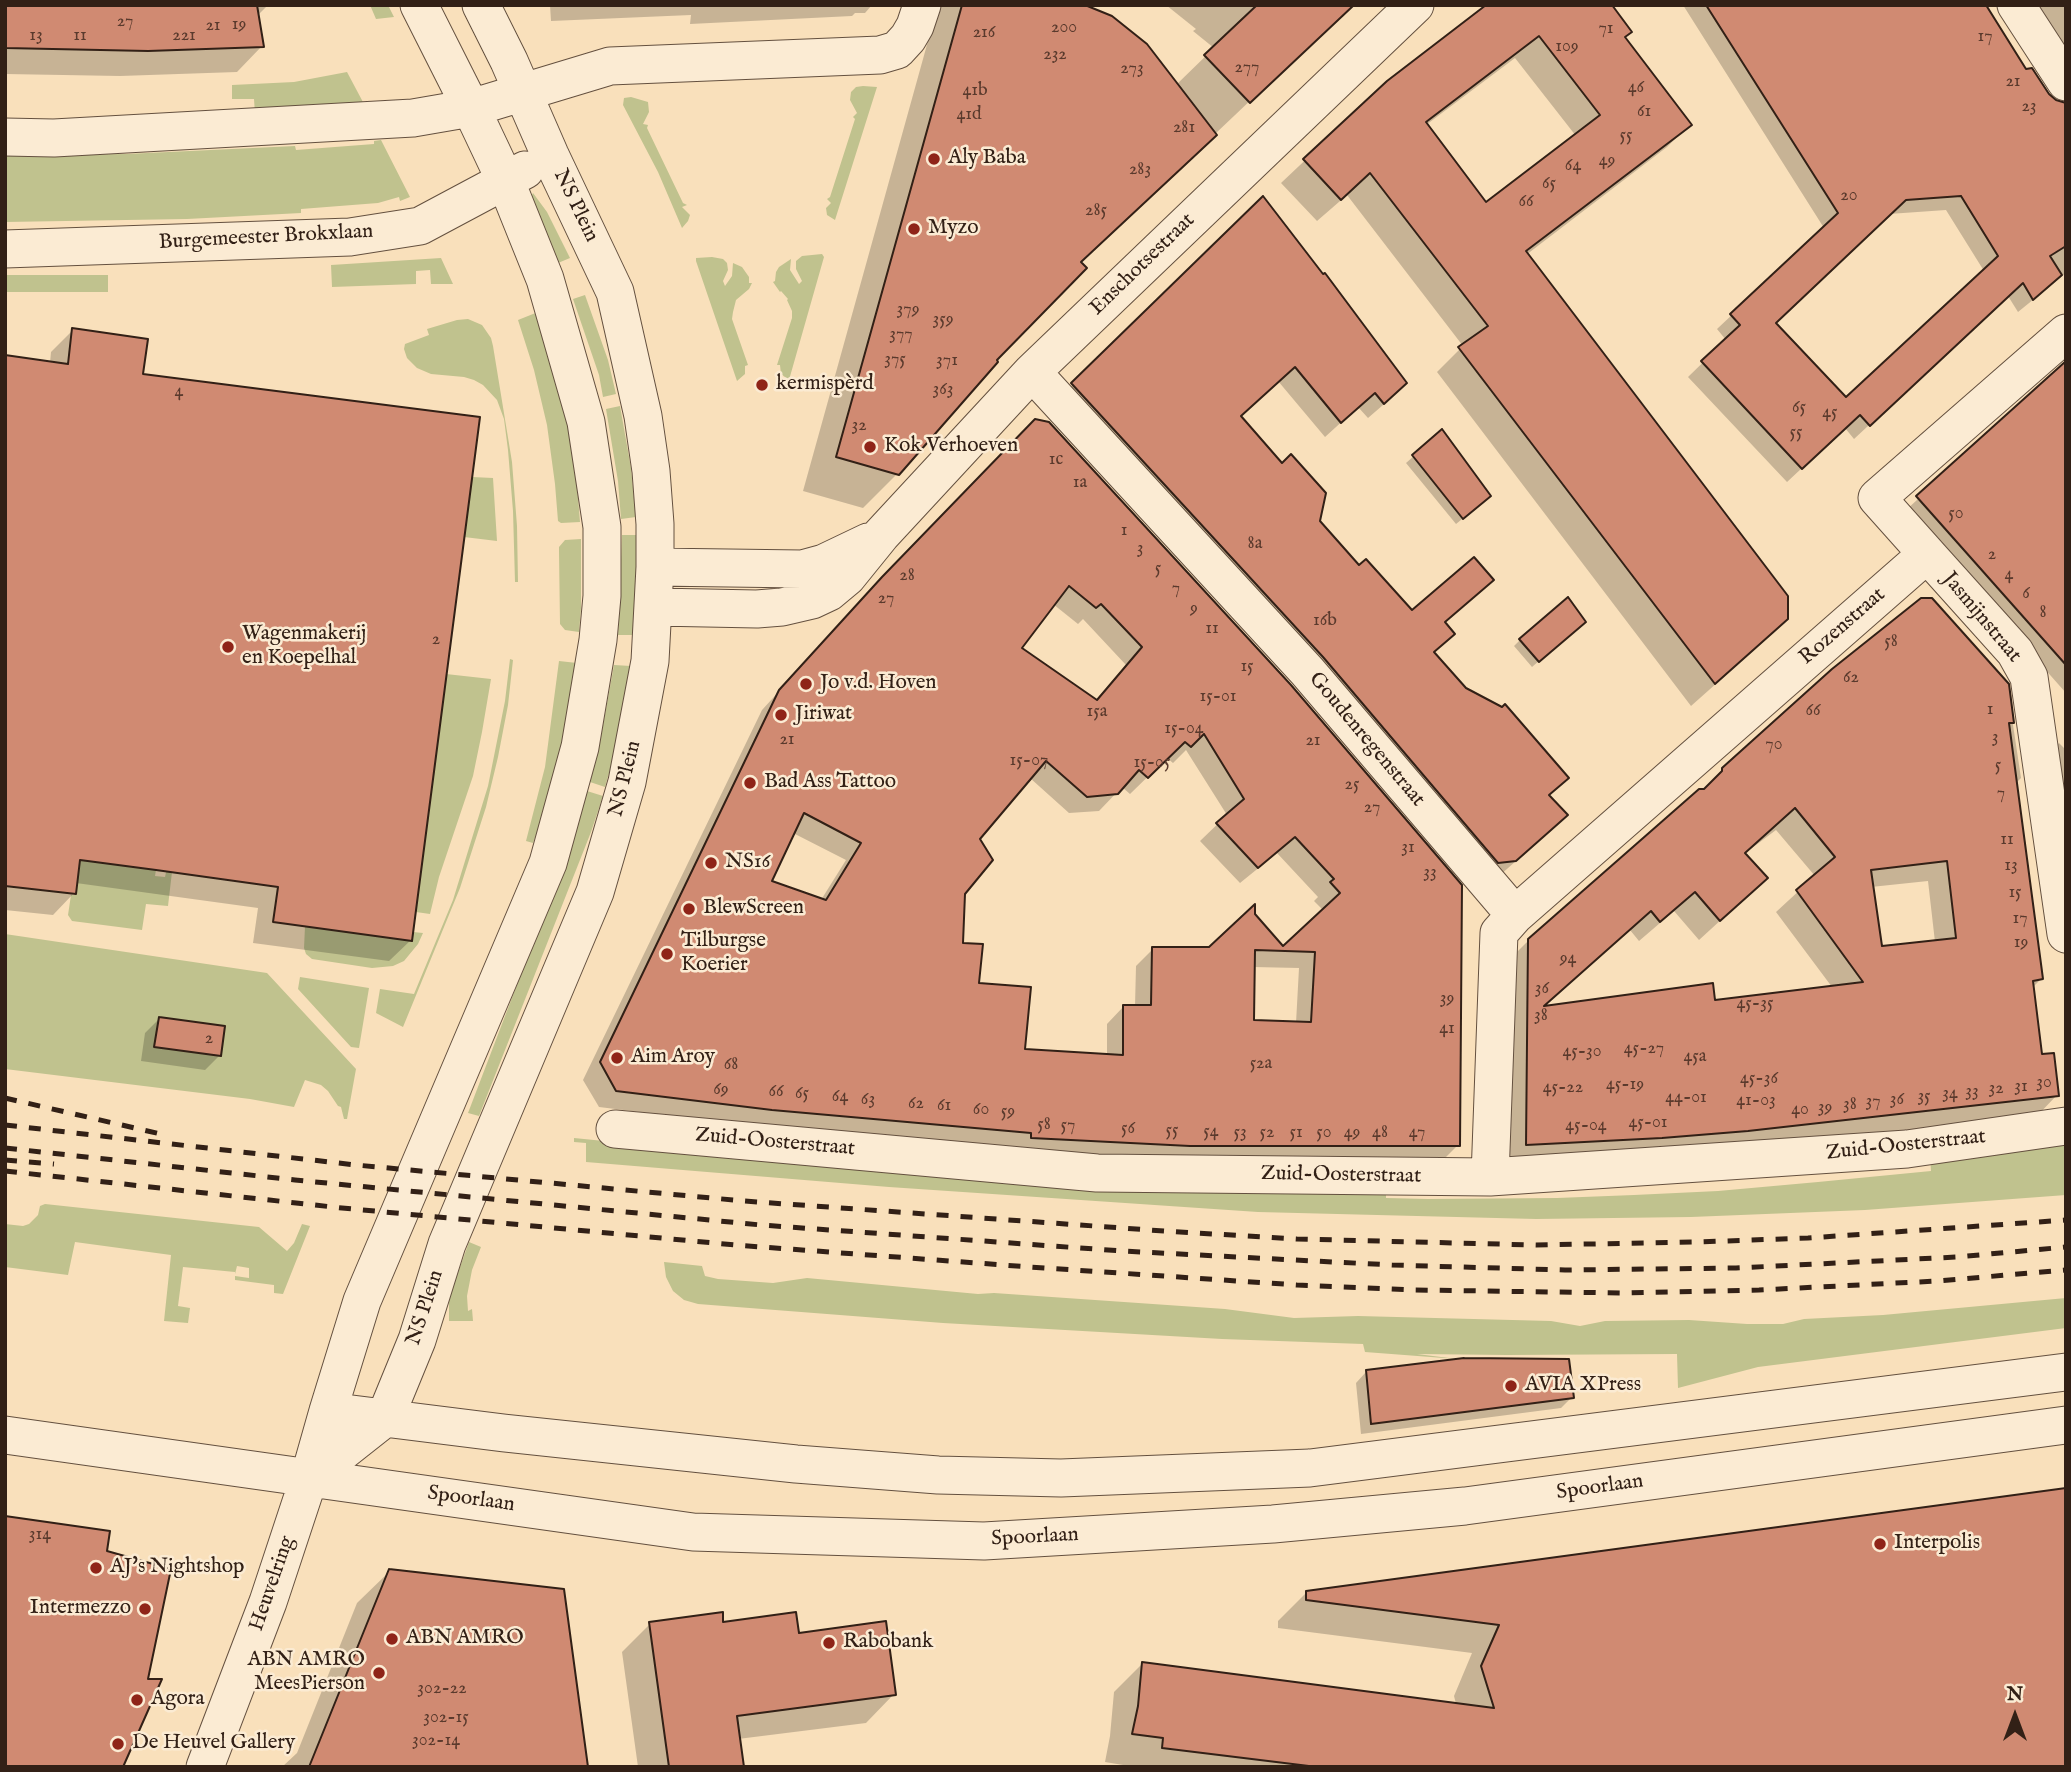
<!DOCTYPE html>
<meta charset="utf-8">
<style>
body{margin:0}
#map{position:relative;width:2071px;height:1772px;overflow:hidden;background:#f9e0bb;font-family:"IM FELL English",serif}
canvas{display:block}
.frame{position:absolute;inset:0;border:7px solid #322016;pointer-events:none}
.north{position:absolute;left:1980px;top:1681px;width:70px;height:70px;-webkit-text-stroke:5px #fbebd3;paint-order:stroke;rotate:0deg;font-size:19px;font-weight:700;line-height:28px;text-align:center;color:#322016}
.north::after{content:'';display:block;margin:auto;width:24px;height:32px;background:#322016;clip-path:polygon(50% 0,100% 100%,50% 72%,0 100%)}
</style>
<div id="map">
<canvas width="2071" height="1772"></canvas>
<div class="frame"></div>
<div class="north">N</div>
</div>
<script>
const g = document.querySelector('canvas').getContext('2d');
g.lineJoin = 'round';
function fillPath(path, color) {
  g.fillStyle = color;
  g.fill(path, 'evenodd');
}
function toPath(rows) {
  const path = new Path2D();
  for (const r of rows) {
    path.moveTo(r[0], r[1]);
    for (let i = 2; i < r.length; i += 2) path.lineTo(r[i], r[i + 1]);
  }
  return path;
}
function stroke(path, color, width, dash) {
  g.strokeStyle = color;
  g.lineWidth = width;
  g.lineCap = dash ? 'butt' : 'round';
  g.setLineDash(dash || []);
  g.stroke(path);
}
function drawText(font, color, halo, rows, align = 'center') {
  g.font = font + ' "IM FELL English",serif';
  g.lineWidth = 5;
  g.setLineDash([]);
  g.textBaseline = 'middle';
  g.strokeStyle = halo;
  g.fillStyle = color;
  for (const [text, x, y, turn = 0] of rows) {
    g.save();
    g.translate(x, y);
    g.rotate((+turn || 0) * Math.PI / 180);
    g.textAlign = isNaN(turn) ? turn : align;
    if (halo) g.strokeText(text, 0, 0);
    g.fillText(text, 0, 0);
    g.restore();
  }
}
fillPath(toPath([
 [370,5,388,5,394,17,376,19],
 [347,72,364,104,255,114,254,99,232,99,232,85,294,82],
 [863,86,877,87,835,220,827,215,826,208,831,203,827,199,830,197,855,119,853,117,857,113,850,100,851,92,856,87],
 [631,97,648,102,649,112,643,124,648,125,647,128,683,203,687,205,682,207,690,215,688,221,682,228,658,172,623,105,624,98],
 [381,140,410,197,400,201,399,197,378,203,301,209,301,213,187,219,5,222,5,155,126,154,295,146,296,150,374,144,374,141],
 [533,193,547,212,570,258,558,263,531,197],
 [822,254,824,257,789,380,781,374,780,365,777,365,792,318,792,311,787,300,788,299,781,291,780,292,773,282,775,281,776,272,779,267,791,259,790,270,799,284,802,281,796,269,796,261,802,256],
 [712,257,723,259,727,263,728,270,723,281,725,286,732,276,733,263,742,267,749,277,749,283,752,283,749,289,736,300,733,312,732,319,748,365,745,366,745,374,737,381,696,261,696,258],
 [441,258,453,284,431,284,430,270,416,271,416,284,332,287,331,265],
 [5,275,108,275,108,292,5,292],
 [585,295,608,360,616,394,603,397,599,375,573,299],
 [538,312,566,413,577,485,580,522,561,523,558,521,555,484,547,425,534,370,518,320],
 [468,319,482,325,491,338,493,346,512,462,517,526,518,582,515,582,513,511,508,450,504,419,497,400,483,385,474,380,464,377,431,374,417,368,407,358,404,349,405,344,429,335,427,329,457,320],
 [620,406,631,468,636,517,621,519,618,481,606,409],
 [472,477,493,478,497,541,464,537],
 [622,535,637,535,634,635,618,635],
 [581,539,581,608,579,632,565,630,560,624,559,551,559,547,565,540],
 [510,659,513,660,508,705,498,757,486,807,460,888,403,1027,376,1013,380,989,414,994,453,900,488,786,505,701],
 [559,661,577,663,561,756,545,811,533,843,526,841,545,767],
 [614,665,631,666,614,756,605,787,590,782,600,742],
 [446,674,491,679,482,732,473,776,439,877,430,914,416,912],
 [587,791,603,796,591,832,479,1116,468,1113,552,893],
 [80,860,156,870,155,876,165,877,166,872,172,872,168,906,146,904,142,930,72,921,68,915,71,895,76,895],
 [305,926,412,941,413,932,423,933,418,944,404,961,393,966,372,968,312,959,306,954,304,948],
 [5,934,267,973,356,1069,347,1119,344,1119,341,1107,338,1106,328,1091,321,1085,305,1080,294,1107,250,1099,5,1069],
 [300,977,369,988,359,1048,351,1047,298,989],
 [574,1138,634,1144,1386,1193,1386,1198,1428,1199,1557,1198,1634,1195,1718,1191,1818,1182,1931,1171,1930,1155,2066,1142,2066,1195,1865,1210,1691,1217,1536,1219,1258,1212,889,1187,586,1162,586,1143,574,1142],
 [45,1204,259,1227,287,1251,294,1243,302,1224,310,1226,283,1294,274,1293,274,1285,235,1280,235,1276,249,1278,249,1268,237,1266,235,1274,235,1272,183,1267,178,1306,190,1308,188,1323,164,1321,171,1255,75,1242,68,1275,5,1267,5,1224,23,1226,29,1224,38,1215,40,1206],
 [469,1242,481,1247,472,1270,467,1296,468,1311,472,1309,473,1321,449,1321,449,1298],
 [664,1262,702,1266,705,1276,718,1279,773,1283,807,1278,978,1294,994,1293,1225,1309,1294,1318,1358,1316,1551,1321,1580,1326,1605,1321,1689,1320,1747,1324,1783,1324,1804,1319,1883,1315,2066,1298,2066,1328,1758,1367,1678,1388,1677,1354,1507,1355,1417,1354,1457,1359,1365,1352,1363,1344,1222,1339,943,1323,698,1304,684,1300,673,1291,666,1277]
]), '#c0c28e');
fillPath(toPath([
 [5,5,268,5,257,16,262,46,237,72,120,76,5,74],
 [550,5,872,5,865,13,855,13,852,16,690,24,691,15,551,21],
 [938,5,1077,5,1176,85,1214,48,1193,31,1196,29,1166,5,1351,5,1079,263,898,473,863,508,803,491],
 [1489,5,1630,32,1624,38,1690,124,1667,147,1526,255,1787,618,1763,642,1691,706,1437,372,1463,346,1347,195,1317,221,1281,183,1388,82],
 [1515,58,1576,136,1486,204,1426,125],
 [1683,5,1767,5,2066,136,2066,273,2018,312,2008,296,1854,439,1845,428,1787,482,1688,377,1726,340,1717,329,1824,228],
 [1946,210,1984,271,1846,400,1774,323,1889,214],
 [2030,5,2066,5,2066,63],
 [1263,199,1390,399,1368,418,1358,407,1325,437,1278,381,1239,416,1318,521,1359,567,1412,612,1443,623,1432,653,1465,690,1502,709,1548,796,1550,831,1499,876,1057,400],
 [73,330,141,375,411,940,389,961,253,943,258,908,76,883,74,893,53,915,5,910,5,357,50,363,51,352],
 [2066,363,2066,693,1905,511],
 [1035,421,1290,686,1458,1145,1441,1162,1172,1163,754,1126,599,1107,583,1080,762,710,865,597],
 [1053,604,1078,624,1083,619,1126,665,1095,701,1019,649],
 [1186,750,1227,815,1200,841,1240,883,1277,853,1318,897,1314,901,1324,911,1283,949,1253,915,1210,949,1153,949,1136,966,1135,1006,1124,1006,1107,1024,1107,1056,1023,1051,977,984,961,945,963,894,977,839,1030,778,1069,813,1099,811,1122,787,1130,794,1167,758,1173,763],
 [793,833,846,860,821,900,769,882],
 [1253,967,1299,968,1296,1023,1252,1021],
 [1441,432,1482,503,1456,524,1406,463],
 [1577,628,1532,667,1514,646,1520,640],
 [2007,685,2021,778,2016,783,2041,979,2032,988,2041,1056,2057,1095,2037,1116,1791,1144,1507,1164,1508,961,1529,940,1702,791,1723,769],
 [1776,830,1815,876,1776,912,1832,987,1713,1002,1542,1008,1630,930,1639,941,1674,911,1699,940,1745,898,1744,854],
 [1928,881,1935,942,1880,948,1871,887],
 [2059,743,2066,750,2066,783,2051,785,2047,755],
 [159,1019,220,1055,205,1070,141,1061,145,1033],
 [1366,1372,1572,1397,1561,1408,1361,1434,1356,1383],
 [2066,1490,2066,1767,1135,1767,1105,1762,1110,1736,1114,1692,1142,1664,1456,1704,1454,1696,1472,1653,1278,1628,1278,1621,1307,1592],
 [390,1571,586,1767,282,1767,297,1753,357,1603],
 [650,1624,797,1635,894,1694,866,1723,738,1739,742,1767,638,1767,622,1652]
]), '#0003');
const building = toPath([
 [5,5,257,5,264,47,148,51,5,48,5,5],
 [962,5,1085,5,1112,16,1147,44,1217,135,1081,262,1087,268,997,360,998,362,899,475,836,457,962,5],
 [1257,5,1354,5,1250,103,1204,55,1257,5],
 [1486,5,1612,5,1632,32,1625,37,1692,125,1526,251,1788,596,1788,619,1715,684,1458,347,1488,326,1370,173,1341,200,1303,159,1387,81,1486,5],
 [1539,36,1600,115,1486,202,1426,122,1539,36],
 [1706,5,1986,5,2026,69,2032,68,2049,94,2056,100,2066,103,2066,246,2050,256,2062,275,2033,300,2023,283,1870,426,1860,415,1802,469,1701,361,1740,325,1730,314,1838,213,1706,5],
 [1961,196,1998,256,1846,397,1776,323,1906,200,1961,196],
 [1263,196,1323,274,1325,273,1407,383,1384,404,1375,393,1341,423,1295,367,1241,416,1282,463,1291,454,1326,493,1320,521,1359,565,1366,559,1412,610,1474,557,1494,580,1445,622,1455,634,1434,652,1466,688,1502,707,1505,704,1569,778,1549,795,1568,815,1516,861,1498,863,1323,657,1071,383,1263,196],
 [72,328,148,339,143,374,480,417,412,941,273,922,278,887,156,870,80,860,76,894,5,886,5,355,68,364,72,328],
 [2066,361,2066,665,1916,496,2066,361],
 [1035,419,1049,422,1291,685,1462,885,1460,1146,1190,1146,1031,1138,1031,1133,772,1110,616,1091,600,1062,779,690,882,577,1035,419],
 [1069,586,1096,608,1101,604,1142,647,1097,700,1022,648,1069,586],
 [1204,734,1244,799,1216,823,1258,868,1295,837,1334,879,1330,882,1340,893,1283,946,1255,914,1255,904,1209,947,1152,947,1151,1005,1123,1005,1123,1055,1025,1049,1031,987,979,983,983,944,963,943,965,894,993,860,980,839,1046,761,1087,797,1118,794,1139,770,1148,778,1185,742,1191,747,1204,734],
 [804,813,861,843,826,900,772,881,804,813],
 [1255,950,1315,952,1311,1022,1254,1020,1255,950],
 [1442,429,1491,496,1463,519,1412,455,1442,429],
 [1568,597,1586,622,1539,662,1519,639,1568,597],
 [1921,598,1932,598,2009,684,2014,723,2009,723,2043,979,2033,981,2042,1054,2054,1053,2059,1096,1748,1131,1662,1138,1526,1145,1528,939,1699,789,1704,789,1722,771,1722,768,1832,669,1921,598],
 [1795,808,1835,857,1796,890,1863,982,1715,1000,1713,983,1544,1006,1651,911,1660,922,1695,892,1720,921,1768,878,1745,853,1795,808],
 [1947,861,1956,938,1882,946,1871,870,1947,861],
 [159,1017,225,1026,221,1056,154,1047,159,1017],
 [1464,1358,1569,1359,1574,1398,1371,1424,1366,1370,1464,1358],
 [2066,1488,2066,1767,1317,1767,1162,1748,1163,1738,1132,1734,1138,1706,1142,1662,1494,1708,1481,1666,1499,1625,1306,1600,1306,1591,2066,1488],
 [5,1516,110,1531,107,1551,171,1569,148,1679,162,1679,123,1767,5,1767,5,1516],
 [389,1569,564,1589,588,1767,309,1767,389,1569],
 [723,1612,723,1622,796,1612,799,1633,886,1621,896,1695,737,1716,744,1767,669,1767,649,1622,723,1612]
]);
fillPath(building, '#d08a72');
stroke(building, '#322016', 2);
const minor = toPath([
 [2016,5,2066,82],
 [5,137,54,138,413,118,471,108,610,66,880,55,897,50,908,38,915,26,922,5],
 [5,249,350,237,420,226,525,170],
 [1032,372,1307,671,1515,915],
 [1927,554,2015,652,2029,677,2066,934],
 [655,567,802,569,824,563,868,542],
 [655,607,757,609,782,607,812,600,829,592,847,577,881,535,1032,372,1415,5],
 [615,1129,1097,1173,1490,1177,1907,1149,2066,1126],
 [1490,1177,1499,933,1515,915,1927,554,1877,498,2066,333],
 [328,1411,504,1433,796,1464,938,1475,1061,1478,1310,1468,2066,1372],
 [5,1435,693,1532,984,1541,1273,1524,1465,1506,2066,1425],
 [309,1478,385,1418,417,1340,447,1244,595,892,627,782,650,661,655,567,655,524,651,471,643,416,615,292,550,155,509,61,481,5],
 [205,1767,268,1602,309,1478,328,1411,362,1301,548,863,580,747,598,640,602,596,602,527,586,422,545,279,506,182,471,108,419,5]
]);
stroke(minor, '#64503f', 39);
stroke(minor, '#fbebd3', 37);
stroke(toPath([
 [5,1098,165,1135],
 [5,1125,356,1165,744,1201,1164,1231,1297,1239,1536,1245,1698,1242,1808,1238,2066,1220],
 [5,1148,295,1180,761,1225,1122,1251,1392,1265,1565,1270,1736,1268,1957,1257,2066,1247],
 [5,1160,54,1164],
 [5,1171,342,1208,735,1245,1030,1267,1297,1285,1415,1290,1625,1293,1759,1290,1937,1281,2066,1270]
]), '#322016', 5, [12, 12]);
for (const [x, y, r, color] of [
 [934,159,7,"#8f2418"],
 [914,229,7,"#8f2418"],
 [762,385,7,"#8f2418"],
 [870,447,7,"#8f2418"],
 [228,647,7,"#8f2418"],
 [806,684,7,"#8f2418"],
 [781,715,7,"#8f2418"],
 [750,783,7,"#8f2418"],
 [711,863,7,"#8f2418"],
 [689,909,7,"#8f2418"],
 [667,954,7,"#8f2418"],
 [617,1058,7,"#8f2418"],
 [1511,1386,7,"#8f2418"],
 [1880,1544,7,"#8f2418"],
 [96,1568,7,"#8f2418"],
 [145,1609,7,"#8f2418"],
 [392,1639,7,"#8f2418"],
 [829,1643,7,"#8f2418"],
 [379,1673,7,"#8f2418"],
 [137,1700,7,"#8f2418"],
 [118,1744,7,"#8f2418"]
]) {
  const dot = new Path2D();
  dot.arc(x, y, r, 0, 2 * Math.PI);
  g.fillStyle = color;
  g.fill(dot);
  stroke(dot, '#fbebd3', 2.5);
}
drawText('18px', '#5a3a2d', null, [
 ["27",125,22],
 ["19",239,25],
 ["21",213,26],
 ["200",1064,28],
 ["71",1606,29],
 ["216",984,33],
 ["13",36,36],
 ["11",80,36],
 ["221",184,36],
 ["17",1985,37],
 ["109",1567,47],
 ["232",1055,55],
 ["277",1247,68],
 ["273",1132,69],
 ["21",2013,82],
 ["46",1636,88],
 ["41b",975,91],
 ["23",2029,107],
 ["61",1644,112],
 ["41d",969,115],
 ["281",1184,128],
 ["55",1626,136],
 ["49",1607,161],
 ["64",1573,166],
 ["283",1140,170],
 ["65",1549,184],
 ["20",1849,196],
 ["66",1526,202],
 ["285",1096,211],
 ["379",908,310],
 ["359",943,320],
 ["377",901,335],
 ["375",895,360],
 ["371",947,361],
 ["363",943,390],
 ["4",179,392],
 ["65",1799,408],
 ["45",1830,413],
 ["32",859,426],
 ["55",1796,433],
 ["1c",1056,460],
 ["1a",1080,483],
 ["50",1956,514],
 ["1",1124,531],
 ["8a",1255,544],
 ["3",1140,549],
 ["2",1992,555],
 ["5",1158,569],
 ["4",2009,575],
 ["28",907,576],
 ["7",1176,589],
 ["6",2026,594],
 ["27",886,599],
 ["9",1194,609],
 ["8",2043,613],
 ["16b",1325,621],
 ["11",1212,629],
 ["2",436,640],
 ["58",1891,642],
 ["15",1247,667],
 ["62",1851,678],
 ["15-01",1218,697],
 ["1",1990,710],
 ["66",1813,711],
 ["15a",1097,712],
 ["15-04",1184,729],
 ["3",1995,738],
 ["21",787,740],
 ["21",1313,741],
 ["70",1774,745],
 ["15-07",1029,761],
 ["15-05",1152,763],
 ["5",1998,766],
 ["25",1352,785],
 ["7",2001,794],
 ["27",1372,808],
 ["11",2007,840],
 ["31",1408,848],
 ["13",2011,866],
 ["33",1430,873],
 ["15",2015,893],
 ["17",2020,919],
 ["19",2021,943],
 ["94",1568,959],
 ["36",1542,989],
 ["39",1447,999],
 ["45-35",1755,1004],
 ["38",1541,1016],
 ["41",1447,1029],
 ["2",209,1039],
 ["45-27",1644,1049],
 ["45-30",1582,1052],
 ["45a",1695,1057],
 ["52a",1261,1064],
 ["68",731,1065],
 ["45-36",1759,1079],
 ["30",2044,1083],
 ["45-19",1625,1085],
 ["31",2021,1087],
 ["45-22",1563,1088],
 ["32",1996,1089],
 ["69",721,1090],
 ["66",776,1092],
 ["33",1972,1092],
 ["65",802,1094],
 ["34",1950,1094],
 ["64",840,1097],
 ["35",1924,1097],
 ["44-01",1686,1098],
 ["63",868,1100],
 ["36",1897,1100],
 ["41-03",1756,1101],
 ["37",1873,1102],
 ["62",916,1104],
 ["38",1850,1105],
 ["61",944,1106],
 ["39",1825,1108],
 ["60",981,1110],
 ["40",1800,1110],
 ["59",1008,1112],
 ["45-01",1648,1123],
 ["58",1044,1125],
 ["57",1068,1126],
 ["45-04",1586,1126],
 ["56",1128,1129],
 ["55",1172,1131],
 ["54",1211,1132],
 ["53",1240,1133],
 ["52",1267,1133],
 ["51",1296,1133],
 ["50",1324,1133],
 ["49",1352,1133],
 ["48",1380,1133],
 ["47",1417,1133],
 ["314",40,1535],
 ["302-22",442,1689],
 ["302-15",446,1718],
 ["302-14",436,1741]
]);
drawText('21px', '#322016', '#fbebd3', [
 ["Aly Baba",948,159],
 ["Myzo",928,229],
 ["kermispèrd",776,385],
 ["Kok Verhoeven",884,447],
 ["Wagenmakerij",242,635],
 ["en Koepelhal",242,659],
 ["Jo v.d. Hoven",820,684],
 ["Jiriwat",795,715],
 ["Bad Ass Tattoo",764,783],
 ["NS16",725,863],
 ["BlewScreen",703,909],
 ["Tilburgse",681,942],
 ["Koerier",681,966],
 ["Aim Aroy",631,1058],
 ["AVIA XPress",1525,1386],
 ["Interpolis",1894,1544],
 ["AJ's Nightshop",110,1568],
 ["Intermezzo",131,1609,"right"],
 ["ABN AMRO",406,1639],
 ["Rabobank",843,1643],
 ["ABN AMRO",365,1661,"right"],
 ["MeesPierson",365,1685,"right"],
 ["Agora",151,1700],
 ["De Heuvel Gallery",132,1744]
], 'left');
drawText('21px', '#322016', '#fbebd3', [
 ["NS Plein",575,206,64],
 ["Burgemeester Brokxlaan",266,238,-3],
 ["Enschotsestraat",1143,265,-44],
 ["Jasmijnstraat",1981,618,50],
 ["Rozenstraat",1843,627,-41],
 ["Goudenregenstraat",1366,740,50],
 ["NS Plein",626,779,-76],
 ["Zuid-Oosterstraat",775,1143,5],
 ["Zuid-Oosterstraat",1906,1146,-6],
 ["Zuid-Oosterstraat",1341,1176,1],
 ["NS Plein",426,1308,-72],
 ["Spoorlaan",1600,1488,-8],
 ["Spoorlaan",471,1500,8],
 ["Spoorlaan",1035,1538,-3],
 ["Heuvelring",273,1584,-71]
]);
</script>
